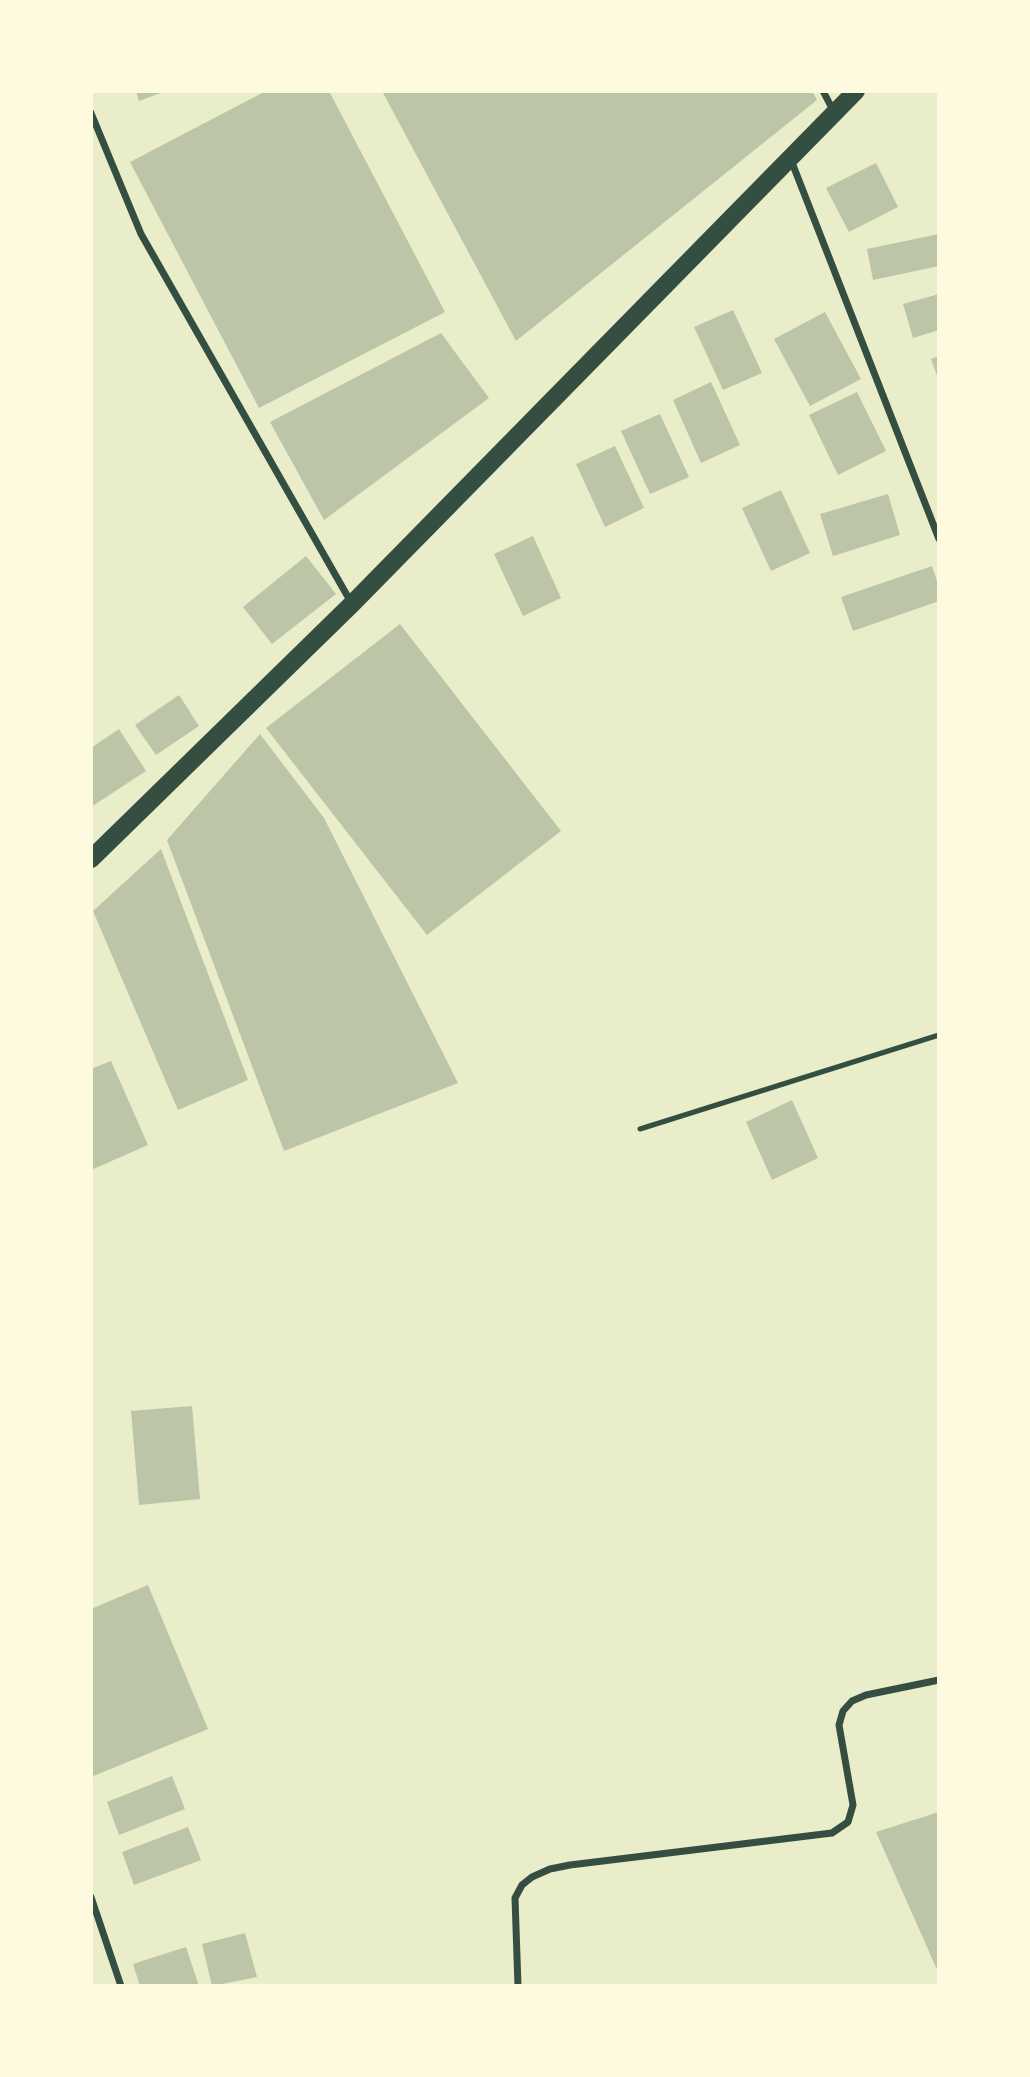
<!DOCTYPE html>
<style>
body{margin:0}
#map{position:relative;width:1030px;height:2077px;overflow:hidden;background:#e9edc9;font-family:Signika,sans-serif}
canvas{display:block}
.frame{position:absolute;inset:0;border:93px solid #fefae0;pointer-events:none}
</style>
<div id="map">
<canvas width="1030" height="2077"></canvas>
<div class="frame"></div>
</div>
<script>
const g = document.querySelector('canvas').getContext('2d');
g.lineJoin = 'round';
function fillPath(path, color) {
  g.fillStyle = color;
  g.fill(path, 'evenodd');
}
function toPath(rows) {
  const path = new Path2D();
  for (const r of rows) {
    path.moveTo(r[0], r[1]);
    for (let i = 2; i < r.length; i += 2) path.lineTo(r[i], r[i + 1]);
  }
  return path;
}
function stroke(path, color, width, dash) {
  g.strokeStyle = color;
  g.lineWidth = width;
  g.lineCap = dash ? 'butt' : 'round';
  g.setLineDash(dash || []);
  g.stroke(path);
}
fillPath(toPath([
 [136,91,166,91,139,101],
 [266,91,329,91,445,312,259,408,130,162],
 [382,91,812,91,817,100,516,341],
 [876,163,898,207,849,232,826,188],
 [939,234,939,266,873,280,867,249],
 [939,294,939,330,913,338,903,304],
 [733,310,762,373,723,390,694,327],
 [825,312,861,379,810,406,774,339],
 [441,333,489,398,324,520,270,422],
 [939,356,939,381,931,359],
 [711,382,740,445,701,463,673,400],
 [857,392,886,451,838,475,809,415],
 [660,414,689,477,650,494,621,431],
 [615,446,644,508,605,527,576,464],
 [781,490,810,553,771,571,742,508],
 [888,494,900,535,833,556,820,514],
 [533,536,561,598,523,616,494,554],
 [306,556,336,594,272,644,243,607],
 [932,566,939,587,939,601,853,631,841,597],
 [400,624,561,831,427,935,266,728],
 [179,695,199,726,156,755,135,725],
 [119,729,146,771,91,807,91,748],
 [260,734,324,818,458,1083,284,1151,167,840],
 [161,849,248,1080,178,1110,93,911],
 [111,1061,148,1145,91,1170,91,1069],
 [792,1100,818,1158,772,1180,746,1122],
 [192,1406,200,1499,139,1505,131,1411],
 [148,1585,208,1729,91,1777,91,1609],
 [172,1776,185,1809,119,1835,107,1802],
 [939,1812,939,1974,876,1832],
 [188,1827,201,1860,134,1885,122,1852],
 [245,1933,257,1977,212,1986,202,1944],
 [186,1947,199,1986,140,1986,133,1964]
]), '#bcc5a7');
stroke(toPath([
 [640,1129,939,1035]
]), '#344e41', 5);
stroke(toPath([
 [823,91,834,112],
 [91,113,141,234,352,604],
 [791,160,939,539],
 [91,1897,121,1986],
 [518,1986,515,1898,522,1885,532,1877,550,1869,570,1865,832,1833,848,1822,853,1805,839,1725,843,1711,852,1701,866,1695,939,1680]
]), '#344e41', 7);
stroke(toPath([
 [91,859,352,604,856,91]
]), '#344e41', 18);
</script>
